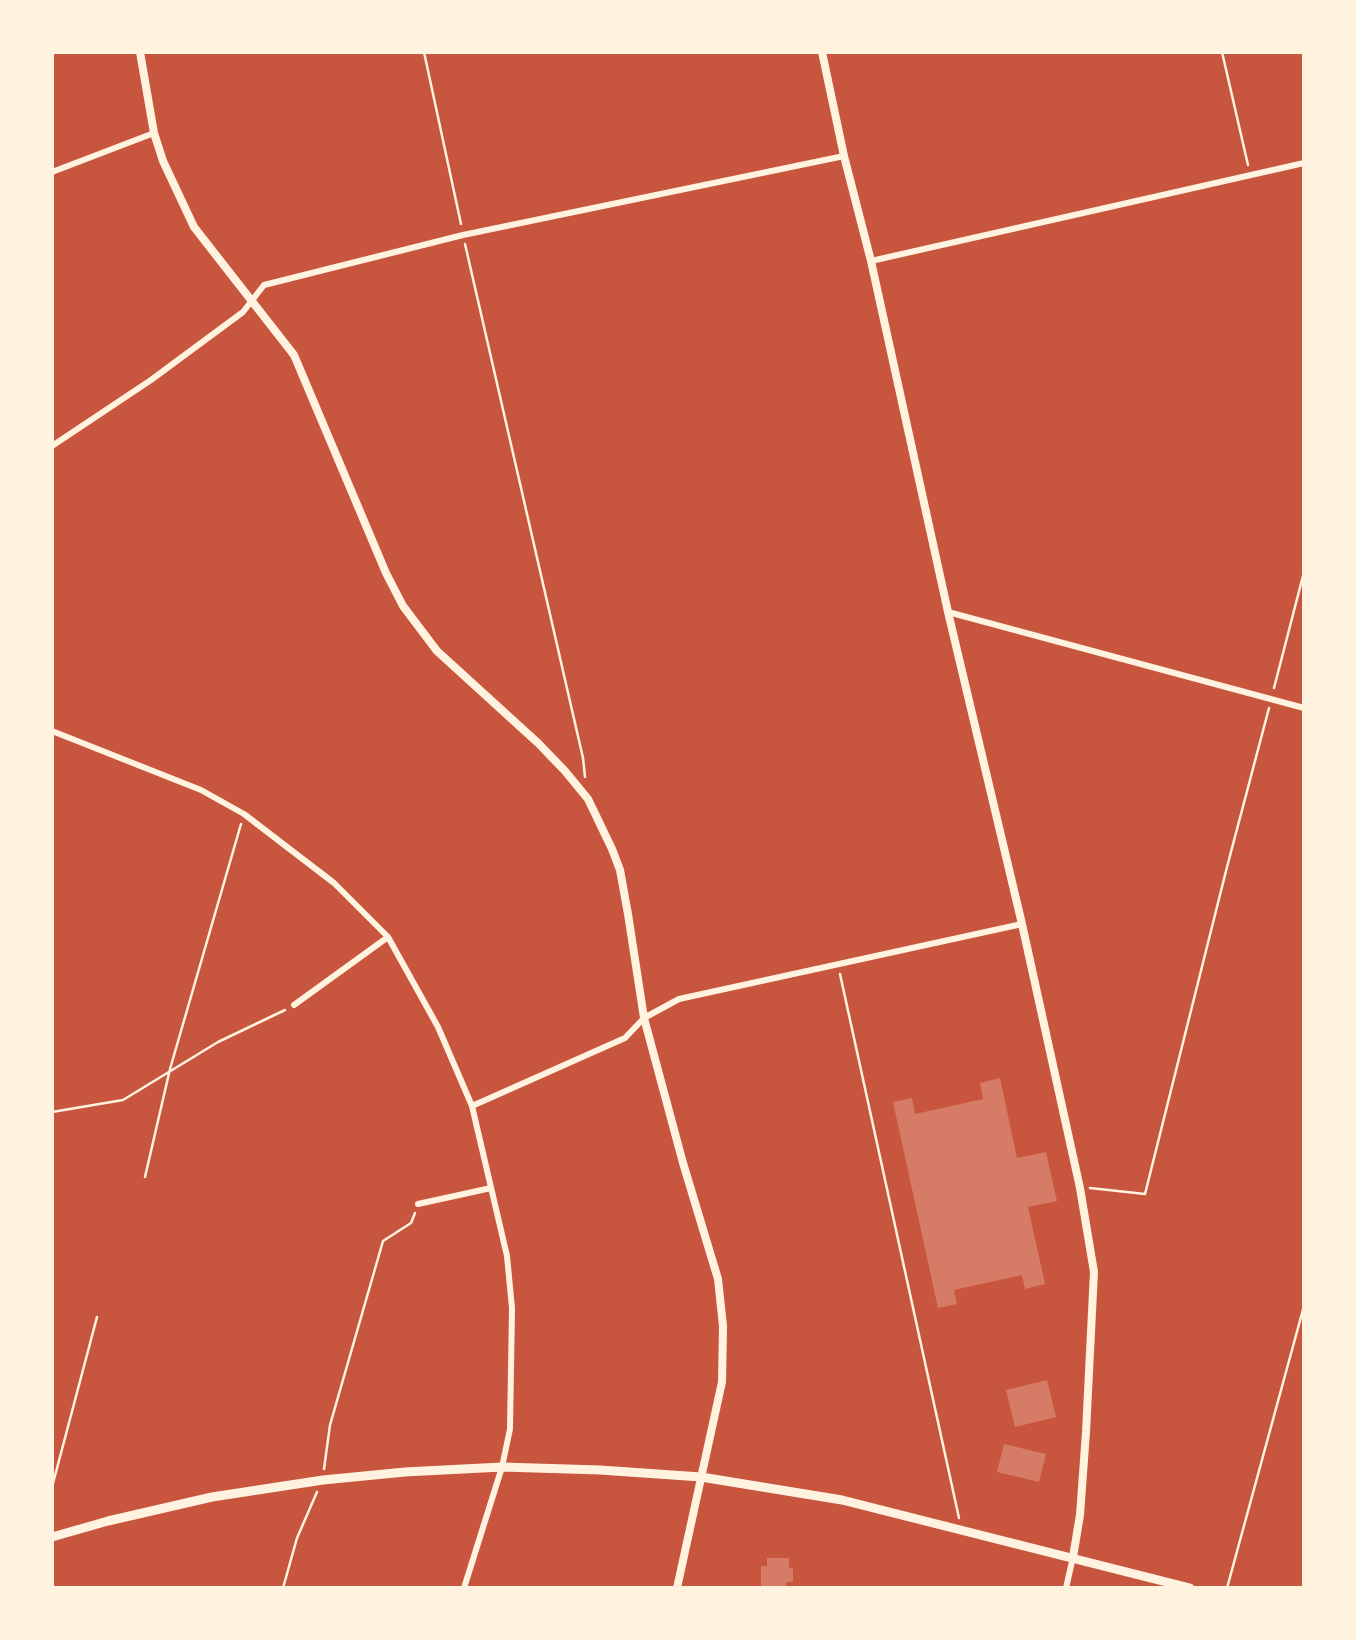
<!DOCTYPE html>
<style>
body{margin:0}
#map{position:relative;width:1356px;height:1640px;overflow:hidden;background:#c8553d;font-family:"Asap Condensed",sans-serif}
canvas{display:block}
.frame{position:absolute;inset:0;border:54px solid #fff3e0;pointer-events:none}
</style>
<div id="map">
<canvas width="1356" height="1640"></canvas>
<div class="frame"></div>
</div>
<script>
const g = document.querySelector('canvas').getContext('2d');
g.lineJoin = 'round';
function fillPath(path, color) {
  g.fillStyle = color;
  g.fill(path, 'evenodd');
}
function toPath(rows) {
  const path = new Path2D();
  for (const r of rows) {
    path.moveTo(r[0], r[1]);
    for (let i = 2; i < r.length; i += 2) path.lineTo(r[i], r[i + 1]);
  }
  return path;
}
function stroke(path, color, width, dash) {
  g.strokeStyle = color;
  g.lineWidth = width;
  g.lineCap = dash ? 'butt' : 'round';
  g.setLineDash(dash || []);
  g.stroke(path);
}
fillPath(toPath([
 [1000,1078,1017,1158,1046,1152,1057,1201,1028,1207,1045,1284,1025,1289,1022,1275,954,1290,957,1304,938,1308,893,1102,912,1098,915,1114,983,1099,980,1083],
 [1047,1380,1056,1417,1015,1427,1006,1390],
 [1004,1444,1046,1454,1039,1482,997,1472],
 [767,1558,789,1558,789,1568,793,1568,793,1582,786,1582,786,1588,761,1588,761,1566,767,1566]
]), '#d67c66');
stroke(toPath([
 [424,52,461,224],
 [1222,52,1248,165],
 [465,244,583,758,585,777],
 [1274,688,1304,572],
 [840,974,959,1518],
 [52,1112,123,1100,218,1042,285,1010],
 [145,1177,170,1069,241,824],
 [1090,1188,1145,1194,1227,867,1269,708],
 [324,1469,330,1425,383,1241,411,1223,415,1213],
 [52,1487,97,1317],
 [283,1588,297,1538,317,1492],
 [1227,1588,1304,1306]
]), '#fff3e0', 2.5);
stroke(toPath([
 [52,172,154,133],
 [871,261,1304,163],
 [52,446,151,380,243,312,264,285,463,235,844,156],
 [948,612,1304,708],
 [52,731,201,790,244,814,334,883,388,937,438,1027,472,1106,507,1256,512,1308,510,1429,502,1467,464,1588],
 [294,1005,388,937],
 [472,1106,625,1038,644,1018,679,999,1022,924],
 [418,1204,491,1188],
 [1066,1588,1073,1557]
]), '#fff3e0', 6);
stroke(toPath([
 [140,52,154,133,163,161,194,227,294,355,386,573,403,606,437,651,538,743,565,771,588,799,612,849,620,870,628,914,644,1018,683,1163,718,1279,723,1326,722,1382,677,1588],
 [822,52,844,156,871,261,948,612,1022,924,1080,1188,1094,1272,1086,1432,1080,1515,1073,1557]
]), '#fff3e0', 8);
stroke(toPath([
 [52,1537,108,1521,212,1497,323,1480,405,1472,502,1467,600,1470,701,1477,842,1500,1190,1588]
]), '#fff3e0', 9);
</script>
